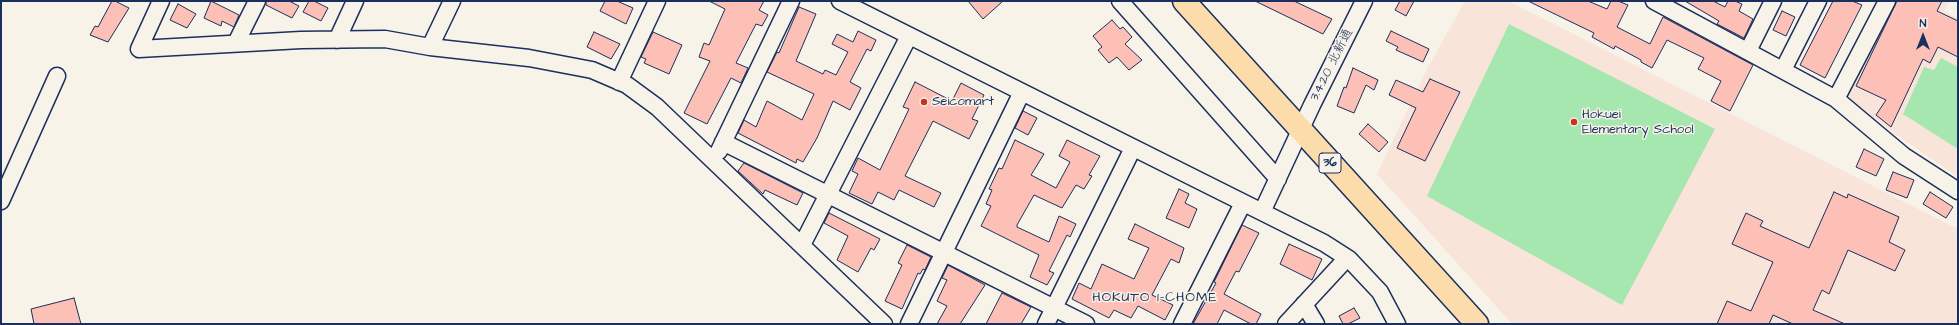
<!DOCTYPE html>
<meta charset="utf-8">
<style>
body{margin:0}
#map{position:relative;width:1959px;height:325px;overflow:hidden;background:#f7f3e8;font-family:"Architects Daughter",sans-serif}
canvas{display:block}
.frame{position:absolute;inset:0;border:2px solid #1b2f5e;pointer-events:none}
.north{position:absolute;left:1903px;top:16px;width:40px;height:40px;-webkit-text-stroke:3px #f7f3e8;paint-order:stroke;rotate:0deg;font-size:11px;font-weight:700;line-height:16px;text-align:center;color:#1b2f5e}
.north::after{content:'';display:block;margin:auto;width:14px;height:18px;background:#1b2f5e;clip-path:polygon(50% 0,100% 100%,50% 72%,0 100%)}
</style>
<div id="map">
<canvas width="1959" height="325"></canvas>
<div class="frame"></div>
<div class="north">N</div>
</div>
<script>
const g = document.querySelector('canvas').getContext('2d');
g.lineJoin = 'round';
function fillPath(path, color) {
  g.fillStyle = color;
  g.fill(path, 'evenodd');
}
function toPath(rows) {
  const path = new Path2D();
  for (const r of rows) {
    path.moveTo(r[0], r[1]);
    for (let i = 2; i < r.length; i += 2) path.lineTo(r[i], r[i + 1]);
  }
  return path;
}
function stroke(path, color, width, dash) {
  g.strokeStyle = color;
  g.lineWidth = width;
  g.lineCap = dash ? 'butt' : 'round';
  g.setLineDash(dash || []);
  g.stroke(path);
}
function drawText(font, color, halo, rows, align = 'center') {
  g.font = font + ' "Architects Daughter","Klee One",sans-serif';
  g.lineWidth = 3;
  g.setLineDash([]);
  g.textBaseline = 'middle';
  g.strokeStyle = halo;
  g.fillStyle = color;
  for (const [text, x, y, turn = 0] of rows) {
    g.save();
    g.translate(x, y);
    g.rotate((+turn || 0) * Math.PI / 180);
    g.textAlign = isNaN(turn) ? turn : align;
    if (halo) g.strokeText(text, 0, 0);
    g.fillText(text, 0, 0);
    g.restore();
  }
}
fillPath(toPath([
 [1465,1,1508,1,1958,229,1958,324,1512,324,1377,174,1427,69],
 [1895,1,1950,1,1944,11,1958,18,1958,177,1898,136,1846,96]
]), '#f8e4d9');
fillPath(toPath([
 [1509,24,1715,129,1622,305,1427,196],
 [1941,58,1958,67,1958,149,1903,114,1924,67,1934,70]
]), '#a6e6af');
const building = toPath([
 [112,1,115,1,129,8,108,42,90,35,95,26,98,27,112,1],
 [211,1,239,15,234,27,222,21,221,26,204,18,211,1],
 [266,1,289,1,299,6,292,18,266,5,266,1],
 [309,1,314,1,328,8,321,21,303,12,309,1],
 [605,1,617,1,633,8,626,24,600,11,605,1],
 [709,1,764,1,759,10,768,15,762,26,756,24,736,63,748,68,741,83,731,78,707,124,684,113,710,61,699,57,704,43,709,45,725,9,709,1],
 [968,1,1003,1,983,19,968,1],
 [1255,1,1294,1,1332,19,1323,34,1255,1],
 [1400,1,1414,1,1406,16,1395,10,1400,1],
 [1528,1,1588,1,1607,9,1611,1,1618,1,1628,5,1617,27,1650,44,1663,17,1753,65,1730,111,1711,101,1721,81,1698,69,1704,58,1667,40,1652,68,1641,62,1641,60,1615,46,1614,49,1592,37,1594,33,1528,1],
 [1685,1,1713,1,1725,7,1728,1,1735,1,1742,4,1739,11,1753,19,1744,38,1717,24,1719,21,1685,1],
 [1833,1,1852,1,1862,5,1825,78,1800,65,1833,1],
 [1897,1,1942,1,1937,11,1958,21,1958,57,1938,47,1930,63,1923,59,1891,127,1876,115,1886,100,1856,86,1897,1],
 [178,4,196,14,187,28,170,20,178,4],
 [799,7,816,14,796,61,823,74,825,70,836,75,848,52,832,44,837,34,853,42,858,31,876,40,871,51,867,49,850,82,861,88,850,110,833,101,817,138,803,162,797,159,796,163,738,133,744,120,756,127,767,101,802,120,814,94,767,72,777,52,779,53,799,7],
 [1782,11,1795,17,1786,36,1773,30,1782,11],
 [1112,20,1120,29,1123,27,1132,37,1125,44,1142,60,1129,70,1117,57,1109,63,1098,50,1102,47,1093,36,1112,20],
 [1391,31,1429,49,1423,62,1396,50,1398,47,1386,41,1391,31],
 [594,32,620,44,611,59,587,47,594,32],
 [653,32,682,45,669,74,644,63,646,59,641,57,653,32],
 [1353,68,1378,80,1374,90,1366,85,1354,113,1337,106,1344,87,1346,88,1353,68],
 [1430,79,1460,92,1425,161,1397,148,1416,108,1389,95,1396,80,1423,92,1430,79],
 [915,82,952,101,961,83,984,95,972,119,978,121,969,139,933,121,905,176,941,193,934,207,899,190,894,200,878,192,872,204,849,193,858,174,852,171,858,158,880,170,909,109,903,107,915,82],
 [1023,111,1037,118,1028,135,1015,128,1023,111],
 [1368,124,1388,142,1379,152,1359,134,1368,124],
 [1015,140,1044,154,1031,175,1056,188,1070,162,1059,156,1067,140,1100,156,1089,175,1092,176,1084,189,1076,185,1062,208,1034,195,1017,225,1017,227,1049,242,1059,216,1076,224,1070,237,1067,235,1049,271,1054,273,1047,285,1030,277,1039,255,981,226,991,206,986,204,992,190,989,189,999,168,1002,169,1015,140],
 [1864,149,1884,159,1876,176,1856,167,1864,149],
 [744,163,803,193,797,205,765,190,763,194,738,171,744,163],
 [1893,172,1914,180,1907,198,1886,190,1893,172],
 [1179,189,1189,194,1185,203,1197,209,1189,228,1166,218,1179,189],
 [1834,192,1847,198,1848,194,1899,217,1889,242,1905,250,1895,271,1848,250,1829,294,1822,290,1813,310,1845,324,1793,324,1773,315,1769,324,1717,324,1727,301,1751,311,1773,262,1732,244,1746,213,1763,221,1760,226,1809,248,1834,192],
 [1930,192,1953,207,1946,218,1923,204,1930,192],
 [829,213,880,239,874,250,871,248,858,272,837,260,848,236,824,223,829,213],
 [1135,224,1184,248,1179,263,1171,259,1152,295,1173,305,1165,320,1138,306,1131,318,1114,310,1109,318,1072,299,1079,283,1091,289,1102,264,1134,279,1149,248,1128,239,1135,224],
 [1242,225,1259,233,1239,272,1236,271,1224,294,1261,314,1256,324,1251,324,1224,310,1217,324,1193,324,1216,283,1214,282,1242,225],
 [1289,244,1322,259,1312,280,1280,264,1289,244],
 [907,245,931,257,925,270,923,269,920,274,918,273,902,309,885,301,902,265,898,263,907,245],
 [948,265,985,285,960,324,937,324,947,306,937,301,947,280,942,278,948,265],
 [1002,293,1031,307,1021,324,986,324,1002,293],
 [74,298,81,324,34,324,31,309,74,298],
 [1354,308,1360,318,1348,324,1343,324,1339,316,1354,308]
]);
fillPath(building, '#fcc0b7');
stroke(building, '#1b2f5e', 1);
const minor = toPath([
 [161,1,139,49,301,40,385,39,430,47,529,58,592,70,627,85,657,107,884,324],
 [840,1,1324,243,1349,259,1364,275,1380,292,1397,324],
 [1120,1,1278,179],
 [1654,1,1836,99,1904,156,1958,191],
 [337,40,355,1],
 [236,43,257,1],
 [430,47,452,1],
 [1748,51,1773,1],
 [1783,70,1818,1],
 [619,82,657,1],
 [1836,99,1887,1],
 [723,142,1086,324],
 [719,151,791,1],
 [1,201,57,76],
 [1262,212,1312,105,1364,1],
 [802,245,909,36],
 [1304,304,1316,324],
 [909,324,1022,92],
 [1046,324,1133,148],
 [1182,324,1243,203],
 [1286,324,1347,258]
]);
const highway = toPath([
 [1184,1,1477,324]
]);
stroke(minor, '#1b2f5e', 19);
stroke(highway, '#1b2f5e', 25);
stroke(minor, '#f7f3e8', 16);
stroke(highway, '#fddcac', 22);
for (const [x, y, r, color] of [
 [924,102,4,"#c8321e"],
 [1574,122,4,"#c8321e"]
]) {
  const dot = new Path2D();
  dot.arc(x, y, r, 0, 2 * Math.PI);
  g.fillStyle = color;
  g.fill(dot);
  stroke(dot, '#f7f3e8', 1.5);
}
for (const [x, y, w] of [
 [1330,163,22]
]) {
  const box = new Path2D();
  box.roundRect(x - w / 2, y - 10, w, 20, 3);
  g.fillStyle = '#f7f3e8';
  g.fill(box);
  stroke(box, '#1b2f5e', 1);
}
drawText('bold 12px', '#1b2f5e', null, [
 ["36",1330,163]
]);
drawText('13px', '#1b2f5e', '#f7f3e8', [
 ["3.4.20 北新通",1332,65,-63]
]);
drawText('13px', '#1b2f5e', '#f7f3e8', [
 ["Seicomart",932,102],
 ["Hokuei",1582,115],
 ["Elementary School",1582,130]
], 'left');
g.letterSpacing = '1px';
drawText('14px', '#1b2f5e', '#f7f3e8', [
 ["HOKUTO 1-CHOME",1155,298]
]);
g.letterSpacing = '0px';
</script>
